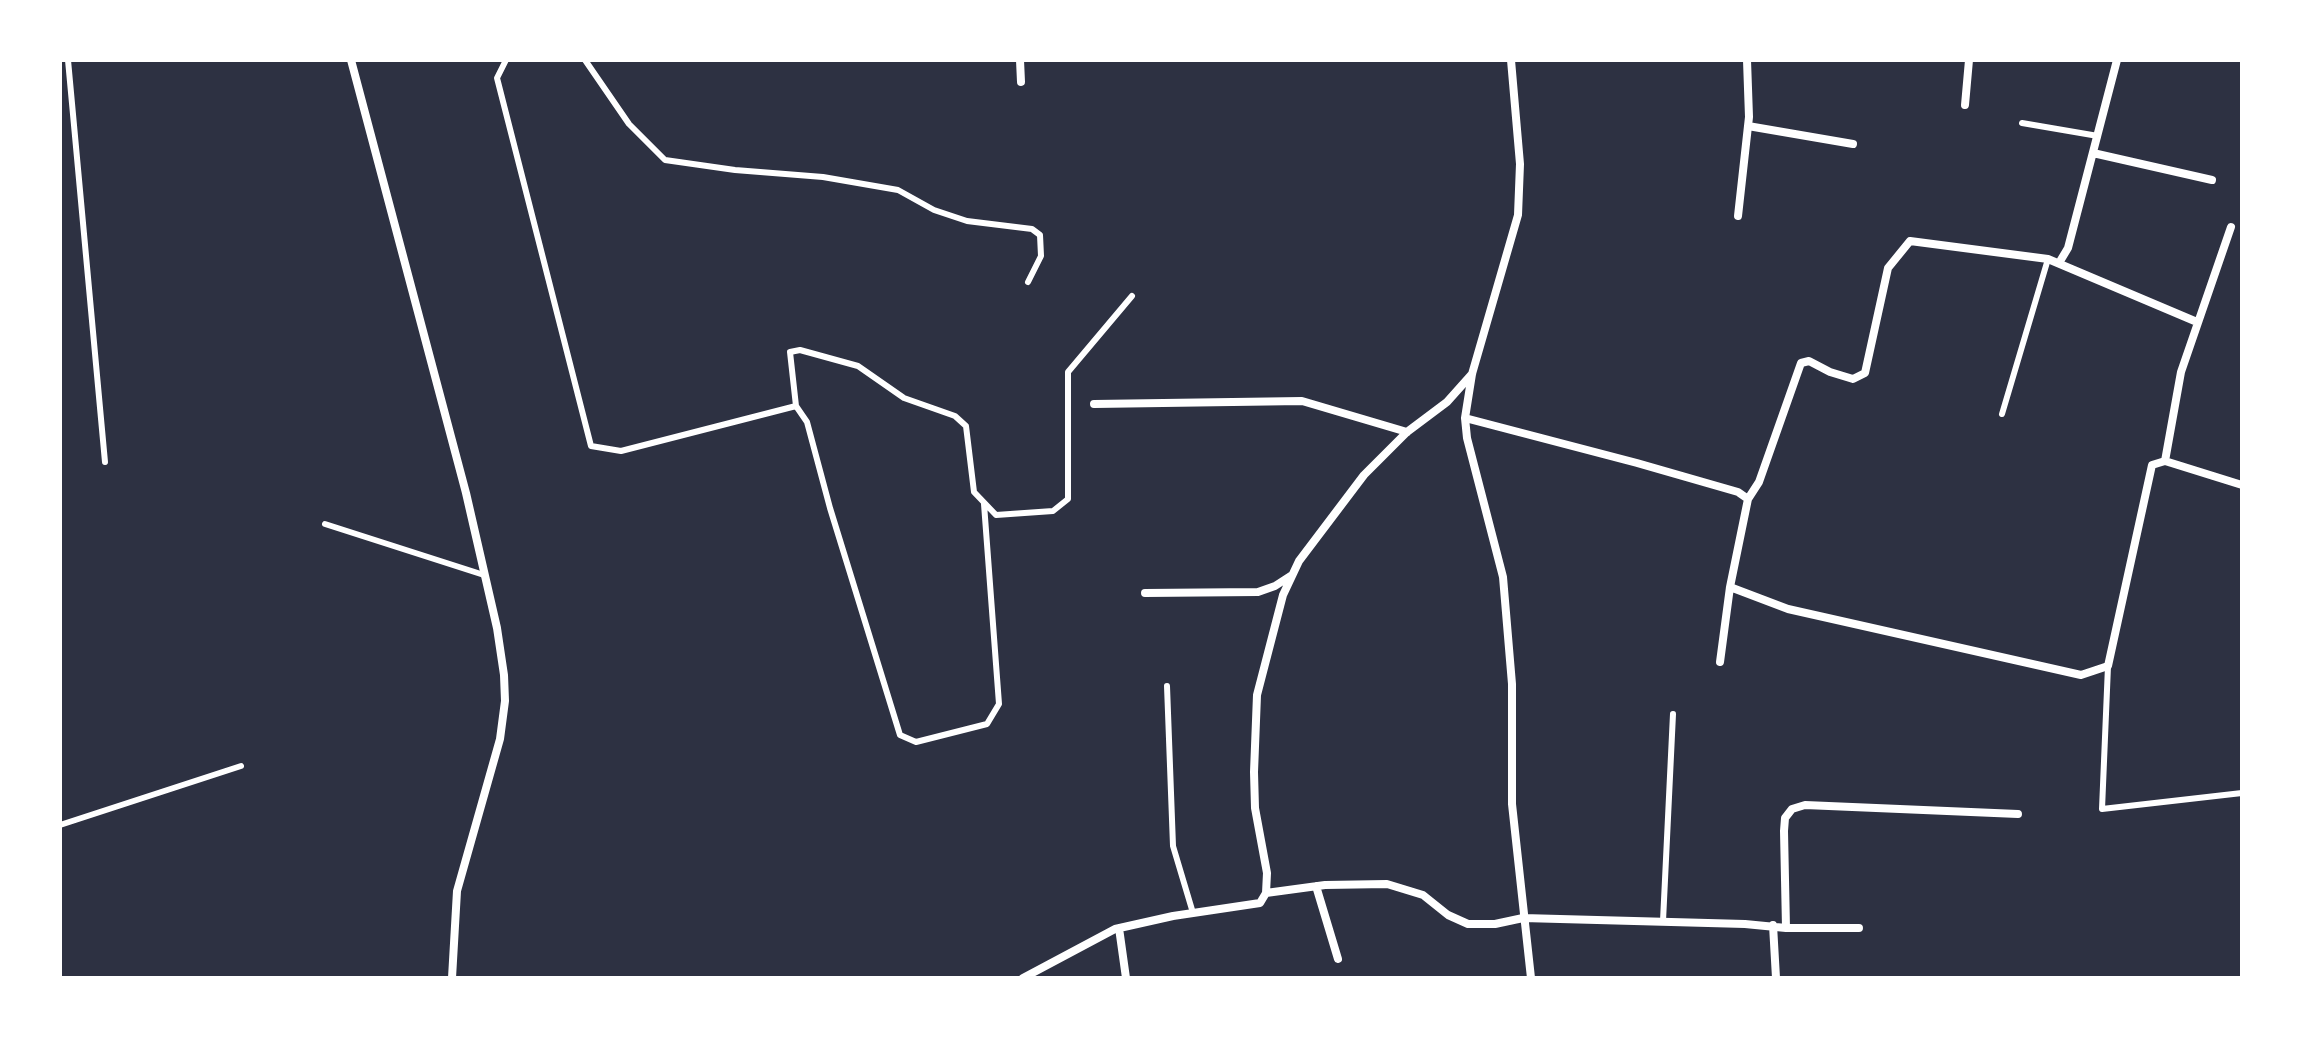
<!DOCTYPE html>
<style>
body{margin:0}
#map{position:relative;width:2302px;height:1038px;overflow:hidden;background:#2d3142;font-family:Montserrat,sans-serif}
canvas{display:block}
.frame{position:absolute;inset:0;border:62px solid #fff;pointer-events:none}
</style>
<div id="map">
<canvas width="2302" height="1038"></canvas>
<div class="frame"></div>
</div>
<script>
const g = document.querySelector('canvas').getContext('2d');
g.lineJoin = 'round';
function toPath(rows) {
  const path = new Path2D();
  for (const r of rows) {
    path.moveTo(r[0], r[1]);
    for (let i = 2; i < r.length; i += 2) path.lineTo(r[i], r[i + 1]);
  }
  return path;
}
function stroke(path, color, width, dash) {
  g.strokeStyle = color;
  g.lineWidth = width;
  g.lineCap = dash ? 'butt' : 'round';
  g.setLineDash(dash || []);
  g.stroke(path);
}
stroke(toPath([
 [68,60,105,462],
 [506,60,497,78,591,446,621,451,796,406,807,422,830,508,900,735,916,742,987,724,999,704,984,504],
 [585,60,629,124,665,160,735,170,823,177,898,190,934,210,967,221,1032,229,1040,235,1041,256,1028,282],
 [2022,123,2098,136],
 [796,406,790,352,800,350,858,366,904,398,955,416,966,426,974,492,996,515,1053,511,1068,499,1068,372,1132,296],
 [2002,414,2048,259],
 [325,524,484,575],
 [2108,666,2102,809,2242,793],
 [1167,686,1173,846,1193,913],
 [60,825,241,766],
 [1663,921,1673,714]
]), '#fff', 6);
stroke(toPath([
 [351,60,466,493,497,628,504,675,505,701,500,739,457,891,452,978],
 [1020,60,1021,82],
 [1511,60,1520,164,1518,215,1472,374,1465,418,1467,438,1503,577,1512,684,1512,804,1531,978],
 [1965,105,1969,60],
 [1748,126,1853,144],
 [2093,153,2212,180],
 [1738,216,1749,117,1747,60],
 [2059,263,2068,248,2117,60],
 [1094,404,1302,401,1407,432],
 [1465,418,1637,463,1738,492,1748,499,1730,587,1720,662],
 [2165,461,2181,372,2231,227],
 [1748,499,1759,482,1801,363,1809,361,1830,372,1853,379,1865,373,1888,268,1910,241,2048,259,2197,322],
 [1730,587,1788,609,2081,675,2108,666,2152,465,2165,461,2242,485],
 [1145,593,1258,592,1275,586,1292,575],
 [1316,886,1338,959],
 [1266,893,1325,885,1387,884,1423,895,1448,915,1468,924,1495,924,1523,918,1745,924,1786,928,1784,831,1785,818,1792,809,1805,805,2018,814],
 [1773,925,1776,978],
 [1119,928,1126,978],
 [1786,928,1859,928],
 [1023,978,1115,929,1173,916,1260,903,1266,893,1267,873,1255,808,1254,772,1257,695,1283,595,1299,561,1364,475,1407,432,1447,402,1472,374]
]), '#fff', 8);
</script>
